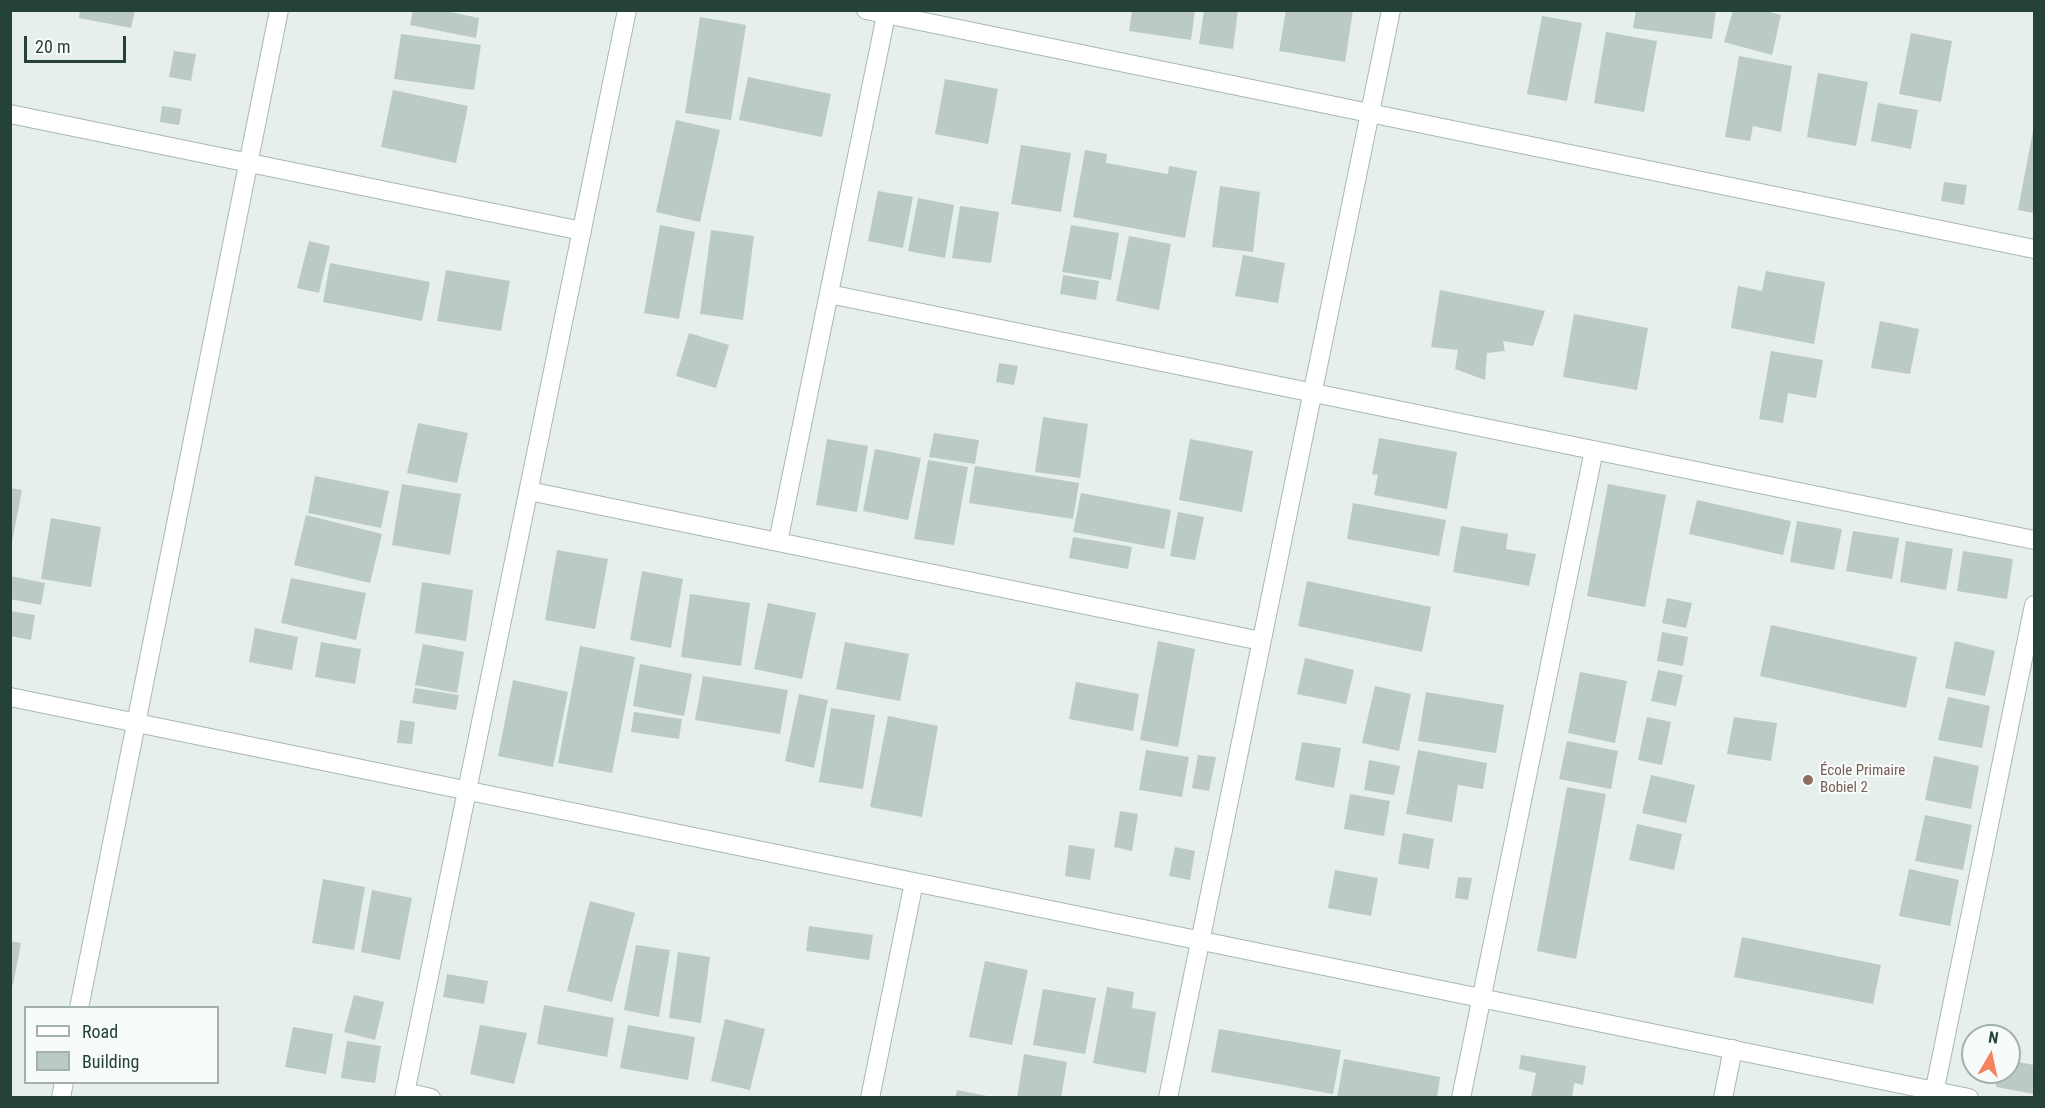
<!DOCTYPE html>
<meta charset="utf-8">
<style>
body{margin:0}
#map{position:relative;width:2045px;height:1108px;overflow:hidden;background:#e6efeb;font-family:"Roboto Condensed",sans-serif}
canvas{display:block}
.frame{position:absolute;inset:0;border:12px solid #24423a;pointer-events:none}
.legend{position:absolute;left:24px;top:1006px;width:195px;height:78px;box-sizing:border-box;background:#f7fbf9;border:2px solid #a3b1ad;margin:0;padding:8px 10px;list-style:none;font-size:18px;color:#24423a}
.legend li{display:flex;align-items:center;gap:12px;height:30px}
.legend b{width:30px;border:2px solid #a3b1ad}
.north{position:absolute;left:1961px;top:1024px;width:60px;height:60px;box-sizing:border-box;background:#f7fbf9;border:2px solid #a3b1ad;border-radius:50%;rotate:9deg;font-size:16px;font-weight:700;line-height:24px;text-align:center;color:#24423a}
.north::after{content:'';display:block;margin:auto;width:21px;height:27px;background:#f4845f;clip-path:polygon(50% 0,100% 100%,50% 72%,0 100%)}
.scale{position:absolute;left:24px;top:36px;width:102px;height:27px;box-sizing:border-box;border:3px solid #24423a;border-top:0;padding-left:8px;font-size:18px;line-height:21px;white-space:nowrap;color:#24423a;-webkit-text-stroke:4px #f7fbf9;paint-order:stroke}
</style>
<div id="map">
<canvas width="2045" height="1108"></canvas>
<div class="frame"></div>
<ul class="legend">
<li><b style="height:8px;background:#fff"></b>Road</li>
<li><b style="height:16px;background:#bbcac4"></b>Building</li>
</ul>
<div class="north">N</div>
<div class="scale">20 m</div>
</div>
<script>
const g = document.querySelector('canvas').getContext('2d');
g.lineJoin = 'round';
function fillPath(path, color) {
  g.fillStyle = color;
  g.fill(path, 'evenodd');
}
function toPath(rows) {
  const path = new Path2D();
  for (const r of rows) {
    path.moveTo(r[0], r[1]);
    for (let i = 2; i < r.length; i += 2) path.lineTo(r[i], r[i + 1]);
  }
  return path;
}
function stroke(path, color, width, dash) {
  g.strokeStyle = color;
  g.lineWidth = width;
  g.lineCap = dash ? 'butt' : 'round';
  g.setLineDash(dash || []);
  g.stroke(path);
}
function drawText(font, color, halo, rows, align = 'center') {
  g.font = font + ' "Roboto Condensed",sans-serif';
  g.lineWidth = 4.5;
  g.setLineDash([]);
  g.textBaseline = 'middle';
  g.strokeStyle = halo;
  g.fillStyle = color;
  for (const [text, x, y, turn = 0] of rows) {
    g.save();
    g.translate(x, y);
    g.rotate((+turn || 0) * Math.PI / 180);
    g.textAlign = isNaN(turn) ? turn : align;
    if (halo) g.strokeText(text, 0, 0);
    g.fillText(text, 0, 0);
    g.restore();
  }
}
fillPath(toPath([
 [80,10,135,10,131,28,79,18],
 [413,10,441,10,479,18,476,38,410,25],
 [1132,10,1195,10,1191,40,1129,31],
 [1204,10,1238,10,1233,49,1199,44],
 [1286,10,1353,10,1345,62,1279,51],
 [1636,10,1716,10,1712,39,1633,28],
 [1733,10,1763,10,1781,15,1772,55,1724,42],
 [1542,16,1582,23,1567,101,1527,94],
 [700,17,746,25,731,120,685,113],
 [1606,32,1657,41,1644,112,1594,103],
 [1911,33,1952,41,1941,102,1899,94],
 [401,34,481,45,474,90,394,79],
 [174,51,196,54,191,81,169,77],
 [1739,56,1792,66,1781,132,1753,126,1750,141,1725,137],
 [1818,73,1868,82,1856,146,1807,137],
 [748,77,831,94,822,137,739,120],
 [945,79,998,89,988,144,935,134],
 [393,90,468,106,456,163,381,147],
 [1878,103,1918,110,1911,149,1871,141],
 [162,106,182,109,179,125,160,122],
 [676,120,720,130,700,222,656,212],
 [2033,131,2034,131,2034,213,2018,210],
 [1021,145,1071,153,1061,212,1011,204],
 [1085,150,1107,154,1106,163,1168,174,1169,166,1197,171,1185,238,1073,217],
 [1944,182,1967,185,1964,205,1941,201],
 [1220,186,1260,192,1253,252,1212,247],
 [878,191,913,197,903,248,868,241],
 [918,198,954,205,945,258,908,251],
 [960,206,999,212,991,263,952,258],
 [660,225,695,232,679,319,644,313],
 [1071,225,1119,233,1111,280,1062,272],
 [711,230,754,236,743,320,700,314],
 [1129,236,1171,244,1159,310,1116,301],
 [309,241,330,246,319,293,297,288],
 [1243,255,1285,263,1278,303,1235,296],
 [330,263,430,282,422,321,323,302],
 [446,270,510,281,501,331,437,321],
 [1766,271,1825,282,1814,344,1731,328,1738,286,1762,291],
 [1063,275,1099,281,1096,300,1060,294],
 [1440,290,1545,311,1533,346,1503,341,1505,351,1487,353,1485,380,1455,369,1458,350,1431,347],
 [1574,314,1648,328,1637,390,1563,377],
 [1880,321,1919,329,1910,374,1871,368],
 [689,333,729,345,716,388,676,376],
 [1771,351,1823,360,1816,398,1788,393,1783,423,1759,419],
 [999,363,1018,366,1014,385,996,382],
 [1043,417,1088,424,1080,478,1035,472],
 [418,423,468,433,457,483,407,473],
 [934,433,979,440,975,464,929,457],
 [1379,438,1457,452,1447,509,1374,495,1378,475,1372,474],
 [827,439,868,446,857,512,816,505],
 [1190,439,1253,451,1242,512,1179,500],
 [875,449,921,458,908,520,863,511],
 [928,460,968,467,954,545,914,539],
 [975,466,1079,483,1073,519,969,503],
 [315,476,389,491,381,528,308,513],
 [402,484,461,494,450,555,392,545],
 [1608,484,1666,495,1645,607,1587,596],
 [10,488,22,490,12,542,10,542],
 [1081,493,1171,510,1164,549,1073,532],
 [1697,500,1791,521,1783,555,1689,534],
 [1353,503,1446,520,1439,556,1347,539],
 [1178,512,1204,517,1195,560,1170,556],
 [306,515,382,534,370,583,294,565],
 [51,518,101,527,91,587,41,579],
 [1797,521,1842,529,1834,570,1790,562],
 [1461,526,1508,534,1506,549,1536,554,1529,586,1453,572],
 [1853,531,1899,538,1892,579,1846,571],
 [1073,537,1132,547,1128,569,1069,558],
 [1906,541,1953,549,1946,590,1900,582],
 [557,550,608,559,595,629,545,620],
 [1963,551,2013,559,2007,599,1957,591],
 [642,571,683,579,671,648,630,640],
 [10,576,45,583,41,605,10,599],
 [291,578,366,593,356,640,281,623],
 [1307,581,1431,607,1422,652,1298,626],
 [422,582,473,590,466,641,415,633],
 [690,594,750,603,741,666,681,657],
 [1667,598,1692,603,1686,628,1662,623],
 [768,603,816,613,802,679,754,669],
 [10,611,35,615,31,640,10,636],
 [1771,625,1917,657,1906,708,1760,676],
 [255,628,298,637,292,670,249,662],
 [1662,632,1688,637,1683,666,1657,661],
 [1158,641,1195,649,1178,747,1140,740],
 [1955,641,1995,651,1985,696,1945,688],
 [321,642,361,649,355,684,315,677],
 [845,642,909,654,900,701,836,689],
 [423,644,464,652,457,693,415,685],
 [580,646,635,657,612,773,558,763],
 [1305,658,1354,670,1346,704,1297,694],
 [640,664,692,674,684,716,633,706],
 [1658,670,1683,675,1676,706,1651,701],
 [1580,672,1627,681,1615,743,1568,733],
 [703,676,788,690,780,734,695,720],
 [513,680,568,692,553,767,498,756],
 [1076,682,1139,694,1133,731,1069,719],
 [1375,686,1411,694,1399,751,1362,743],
 [415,688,459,695,456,710,412,703],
 [1426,692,1504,705,1496,753,1418,741],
 [799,694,828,700,814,768,785,761],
 [1948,697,1990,706,1982,748,1938,740],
 [831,708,875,715,863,789,819,782],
 [634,712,682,719,679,739,631,732],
 [888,716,938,726,922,817,870,807],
 [1647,717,1671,722,1662,765,1638,760],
 [1734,717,1777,723,1771,761,1727,754],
 [400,720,415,722,412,744,397,743],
 [1567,741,1618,751,1611,789,1559,779],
 [1302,742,1341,748,1334,788,1295,780],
 [1146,750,1189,757,1182,797,1139,790],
 [1418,750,1487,763,1483,789,1458,785,1452,822,1406,814],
 [1198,755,1216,757,1209,791,1192,788],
 [1934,756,1979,766,1971,809,1925,800],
 [1369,760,1400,766,1394,795,1364,790],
 [1651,775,1695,785,1686,823,1642,813],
 [1567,787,1606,794,1576,959,1537,951],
 [1350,794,1390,801,1384,836,1344,829],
 [1120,811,1138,814,1132,851,1114,847],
 [1925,815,1972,825,1963,870,1915,861],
 [1637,824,1682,834,1674,870,1629,860],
 [1403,833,1434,839,1429,869,1398,864],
 [1069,845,1095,849,1090,880,1065,876],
 [1175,847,1195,851,1190,880,1169,876],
 [1909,869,1959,880,1950,926,1899,916],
 [1335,870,1378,878,1371,916,1328,908],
 [1458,877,1472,878,1468,900,1455,898],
 [323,879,365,887,354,950,312,943],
 [372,890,412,898,400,960,361,952],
 [590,901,635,913,612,1002,567,991],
 [809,926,873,935,869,960,806,951],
 [1742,937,1881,965,1873,1004,1734,977],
 [10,941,21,943,13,985,10,984],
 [636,945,670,950,659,1017,624,1010],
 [678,952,710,957,701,1023,669,1018],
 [985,961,1028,970,1012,1045,969,1037],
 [447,974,488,981,484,1004,443,997],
 [1107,987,1134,992,1132,1008,1156,1012,1146,1073,1093,1063],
 [1043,989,1096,998,1085,1054,1033,1045],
 [354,995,384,1002,375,1040,344,1032],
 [544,1005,614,1018,607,1057,537,1044],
 [725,1019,765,1029,750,1090,711,1081],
 [480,1025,527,1033,514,1084,470,1074],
 [628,1025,695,1037,688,1080,620,1068],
 [293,1027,333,1034,326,1074,285,1067],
 [1219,1029,1341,1050,1333,1094,1211,1072],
 [347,1041,381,1046,375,1083,341,1078],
 [1024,1054,1067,1062,1061,1098,1017,1098],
 [1521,1055,1586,1066,1583,1085,1574,1083,1572,1098,1531,1098,1536,1073,1519,1069],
 [1344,1059,1440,1077,1437,1098,1337,1098],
 [2009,1060,2034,1065,2034,1094,1996,1087,1998,1072,2009,1072],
 [957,1090,987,1096,987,1098,955,1098]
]), '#bbcac4');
const minor = toPath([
 [866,10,2034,249],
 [10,114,582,231],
 [829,294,2034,540],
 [529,491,1261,641],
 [778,542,886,15],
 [10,697,1969,1098],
 [79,1008,279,10],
 [405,1092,431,1098],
 [61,1098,64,1082],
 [404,1098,627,10],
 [870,1098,914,882],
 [1168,1098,1391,10],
 [1461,1098,1594,450],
 [1723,1098,1733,1049],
 [1933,1098,2034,605]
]);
stroke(minor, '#a8b8b2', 20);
stroke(minor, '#fff', 18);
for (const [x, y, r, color] of [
 [1808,780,6,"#8d6e63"]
]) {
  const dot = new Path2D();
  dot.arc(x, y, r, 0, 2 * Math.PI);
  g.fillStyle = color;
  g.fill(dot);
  stroke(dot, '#f7fbf9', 2);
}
drawText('15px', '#785e54', '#f7fbf9', [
 ["École Primaire",1820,771],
 ["Bobiel 2",1820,788]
], 'left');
</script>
